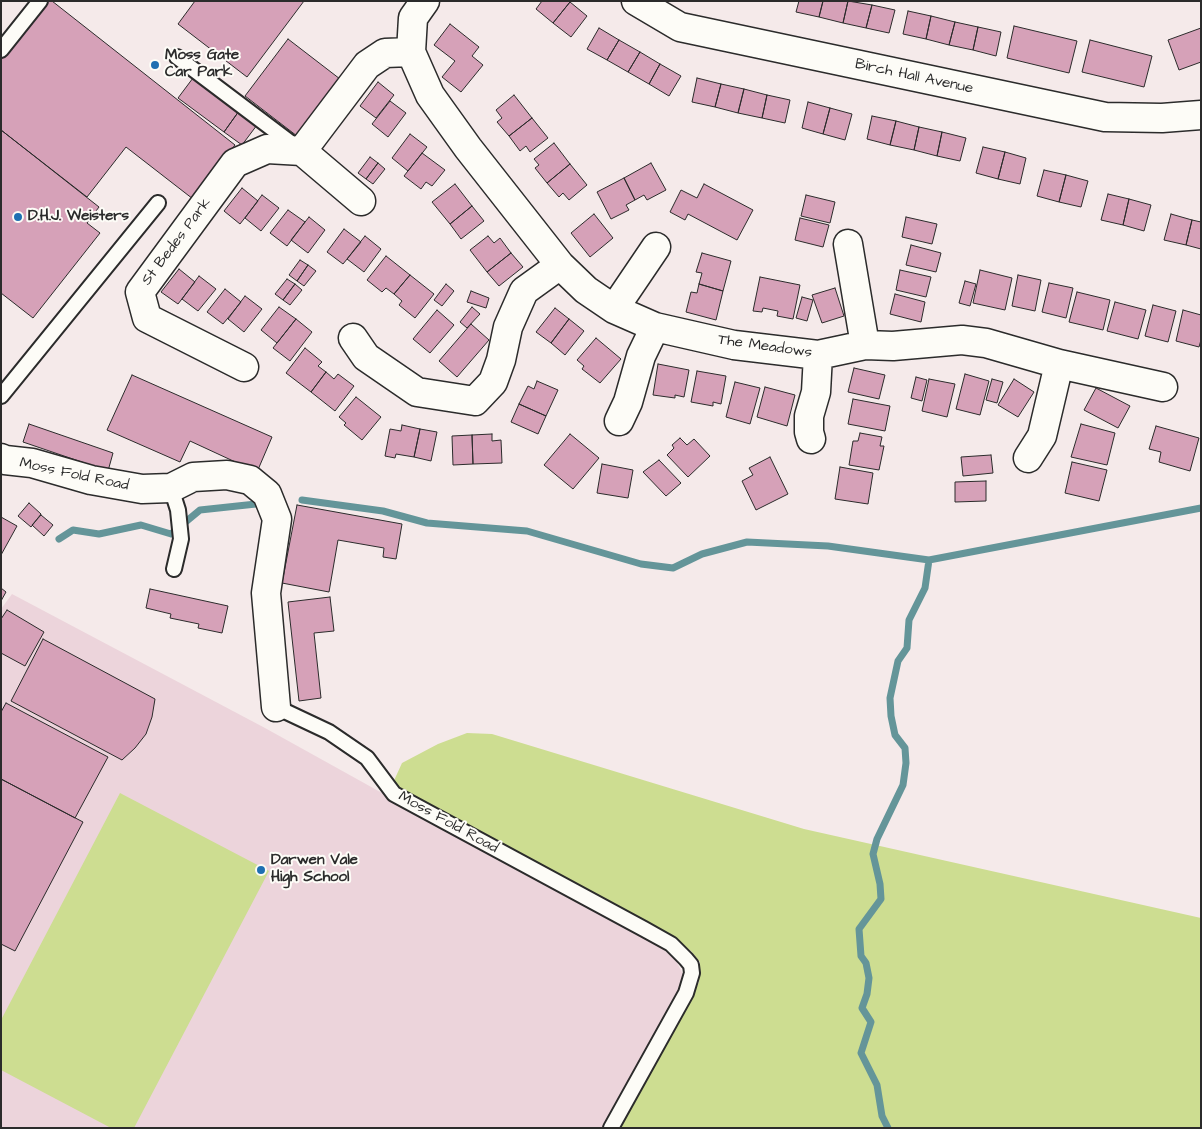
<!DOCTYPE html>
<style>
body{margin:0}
#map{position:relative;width:1202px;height:1129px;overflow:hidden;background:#f5eaea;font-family:"Architects Daughter",sans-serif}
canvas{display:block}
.frame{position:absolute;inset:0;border:2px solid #2b2b2b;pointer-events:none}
</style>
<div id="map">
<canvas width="1202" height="1129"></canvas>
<div class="frame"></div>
</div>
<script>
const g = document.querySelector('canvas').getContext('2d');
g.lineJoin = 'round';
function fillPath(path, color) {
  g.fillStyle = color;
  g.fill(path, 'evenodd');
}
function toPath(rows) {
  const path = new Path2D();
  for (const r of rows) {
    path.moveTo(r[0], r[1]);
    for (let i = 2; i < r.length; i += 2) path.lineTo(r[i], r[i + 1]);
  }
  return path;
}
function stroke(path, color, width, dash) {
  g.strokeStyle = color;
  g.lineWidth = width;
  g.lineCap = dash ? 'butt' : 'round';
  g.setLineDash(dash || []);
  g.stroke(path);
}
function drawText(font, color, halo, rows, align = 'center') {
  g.font = font + ' "Architects Daughter",sans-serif';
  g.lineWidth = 4;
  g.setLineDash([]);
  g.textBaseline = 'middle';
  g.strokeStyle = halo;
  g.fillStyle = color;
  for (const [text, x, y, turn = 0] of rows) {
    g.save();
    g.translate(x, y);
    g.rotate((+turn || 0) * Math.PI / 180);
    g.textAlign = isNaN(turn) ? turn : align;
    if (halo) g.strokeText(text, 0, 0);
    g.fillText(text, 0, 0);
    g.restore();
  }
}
fillPath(toPath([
 [12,594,265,728,663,949,676,961,684,976,683,988,606,1128,1,1128,1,609]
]), '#ecd4db');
fillPath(toPath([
 [467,733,492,734,804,829,1201,918,1201,1128,618,1128,695,990,699,982,700,962,691,951,673,938,398,791,392,785,402,763,438,744],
 [120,793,269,871,134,1128,111,1128,1,1070,1,1020]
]), '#cddd91');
stroke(toPath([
 [302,500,383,511,427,523,527,531,641,564,673,568,702,554,747,542,828,546,929,560,1201,508],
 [59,539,73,530,99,534,141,525,171,534,200,510,256,504],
 [888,1128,882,1116,877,1085,861,1053,871,1022,862,1008,867,994,869,978,866,963,861,956,859,929,881,899,880,884,873,854,877,839,903,785,906,763,905,748,895,735,891,716,890,698,898,661,907,648,909,620,925,588,929,560]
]), '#649599', 7);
const building = toPath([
 [46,1,52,1,235,145,193,199,126,147,87,197,1,130,1,58,46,1],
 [195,1,304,1,247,77,178,24,195,1],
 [542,1,569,1,570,2,553,23,536,9,542,1],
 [799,1,823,1,819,17,796,12,799,1],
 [823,1,848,1,843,23,819,17,823,1],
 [848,1,872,5,866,28,843,23,848,1],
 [570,2,587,16,571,37,553,23,570,2],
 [872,5,895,10,889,33,866,28,872,5],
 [908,11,931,16,926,39,903,34,908,11],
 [931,16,955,22,949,45,926,39,931,16],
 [955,22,978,27,973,50,949,45,955,22],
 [450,24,479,47,472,56,483,65,461,92,442,77,455,61,434,45,450,24],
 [1014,26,1077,41,1069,73,1007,58,1014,26],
 [978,27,1001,32,996,56,973,50,978,27],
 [599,28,619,40,607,60,587,49,599,28],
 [1201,28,1201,62,1179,70,1168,40,1201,28],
 [288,39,340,79,297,136,245,96,288,39],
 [619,40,640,52,628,72,607,60,619,40],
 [1090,40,1152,56,1144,87,1082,72,1090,40],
 [640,52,660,64,649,84,628,72,640,52],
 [660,64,681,76,669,96,649,84,660,64],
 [193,78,239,111,224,132,178,98,193,78],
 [697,78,721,84,715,107,692,102,697,78],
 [378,82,394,95,376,118,360,106,378,82],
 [721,84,744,89,738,113,715,107,721,84],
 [744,89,767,95,762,118,738,113,744,89],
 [514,95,532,118,509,136,497,122,502,118,496,110,514,95],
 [767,95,790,100,785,123,762,118,767,95],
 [390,101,406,113,388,137,372,124,390,101],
 [808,102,830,108,823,134,802,128,808,102],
 [830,108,852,114,845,140,823,134,830,108],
 [239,111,257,125,242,145,224,132,239,111],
 [872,116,896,121,890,145,867,139,872,116],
 [532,118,548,138,530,152,526,146,520,151,509,136,532,118],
 [896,121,919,127,914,150,890,145,896,121],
 [919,127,942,132,937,156,914,150,919,127],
 [1,130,99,207,87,223,100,233,33,318,1,293,1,130],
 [942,132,966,138,960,161,937,156,942,132],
 [410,134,427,147,408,171,392,158,410,134],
 [554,143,570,164,547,183,535,168,539,165,534,159,554,143],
 [983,147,1005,152,998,179,976,173,983,147],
 [1005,152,1026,158,1020,184,998,179,1005,152],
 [422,153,445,170,432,186,426,182,421,189,404,176,422,153],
 [370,157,378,163,366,179,358,173,370,157],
 [378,163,385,169,373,184,366,179,378,163],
 [651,163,666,190,647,200,644,195,635,200,624,178,651,163],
 [570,164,587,185,569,200,563,193,559,197,547,183,570,164],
 [1044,170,1066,175,1059,202,1037,196,1044,170],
 [1066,175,1088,181,1081,207,1059,202,1066,175],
 [624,178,635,200,626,205,629,210,611,219,597,192,624,178],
 [455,184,472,206,450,224,432,202,455,184],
 [704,184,753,210,737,240,688,214,685,220,670,212,681,190,697,198,704,184],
 [242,188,258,201,240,224,224,211,242,188],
 [1108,194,1129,199,1123,225,1101,220,1108,194],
 [262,195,279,208,261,231,245,218,262,195],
 [806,195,835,202,830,223,801,216,806,195],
 [1129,199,1151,205,1144,231,1123,225,1129,199],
 [472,206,484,221,461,239,450,224,472,206],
 [288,210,305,222,287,246,270,233,288,210],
 [594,214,613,238,590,257,571,233,594,214],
 [1171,214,1192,220,1186,245,1164,240,1171,214],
 [309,217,325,230,308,253,291,240,309,217],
 [906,217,937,224,932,244,902,237,906,217],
 [800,218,829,225,823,247,795,240,800,218],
 [1192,220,1201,222,1201,249,1186,245,1192,220],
 [344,229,361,242,343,264,327,252,344,229],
 [365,236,381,249,364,272,347,259,365,236],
 [488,236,494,243,500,238,511,253,487,272,470,250,488,236],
 [911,245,941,253,936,272,906,265,911,245],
 [511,253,523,267,499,286,487,272,511,253],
 [702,253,731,261,723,291,699,284,702,273,696,272,702,253],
 [386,256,410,275,394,294,386,288,382,292,367,280,386,256],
 [300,260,308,265,297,281,289,275,300,260],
 [308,265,316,271,304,286,297,281,308,265],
 [179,269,195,282,178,304,161,292,179,269],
 [900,270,931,277,926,297,896,290,900,270],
 [980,270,1012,278,1005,310,973,303,980,270],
 [410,275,434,294,415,318,399,305,402,301,394,294,410,275],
 [1018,275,1041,280,1035,311,1012,306,1018,275],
 [199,276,216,289,198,311,182,299,199,276],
 [760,277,800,285,793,319,777,316,778,311,763,308,762,312,753,311,760,277],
 [287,279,295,284,283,300,275,294,287,279],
 [965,281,976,284,970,306,959,303,965,281],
 [1049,283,1073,288,1066,318,1042,312,1049,283],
 [295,284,302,290,290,305,283,300,295,284],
 [446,284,454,291,442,306,434,300,446,284],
 [699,284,723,291,716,320,686,312,691,292,697,293,699,284],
 [835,288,844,316,822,323,812,295,835,288],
 [225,289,241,302,223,324,207,312,225,289],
 [471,291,489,298,486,308,467,302,471,291],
 [1077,292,1110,300,1103,330,1069,322,1077,292],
 [895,294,925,302,921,322,890,314,895,294],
 [245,296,262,309,244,332,228,319,245,296],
 [802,297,813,300,807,321,796,318,802,297],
 [1115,302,1146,310,1138,339,1107,331,1115,302],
 [1153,305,1176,311,1168,342,1145,336,1153,305],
 [279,307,296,319,277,343,261,330,279,307],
 [472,307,480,314,467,328,460,322,472,307],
 [555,308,569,319,551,343,536,332,555,308],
 [437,310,454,325,430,353,413,339,437,310],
 [1183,310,1201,315,1201,340,1199,347,1176,341,1183,310],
 [296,319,312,332,290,361,273,348,296,319],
 [569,319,584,331,565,355,551,343,569,319],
 [471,324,489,340,457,377,439,361,471,324],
 [596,338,621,359,600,383,582,369,584,366,577,360,596,338],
 [305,348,322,362,318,366,326,372,311,392,286,373,305,348],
 [658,364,689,370,684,397,675,395,675,398,653,395,658,364],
 [854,368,885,375,879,399,848,392,854,368],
 [697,371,726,376,721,404,713,402,713,406,691,402,697,371],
 [326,372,334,379,338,374,354,386,335,411,311,392,326,372],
 [965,374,989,381,980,415,956,409,965,374],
 [132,375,272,437,257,472,190,441,180,462,107,430,132,375],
 [916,377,927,380,922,401,911,398,916,377],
 [929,379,955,384,947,417,922,411,929,379],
 [992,379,1003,382,997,403,986,400,992,379],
 [1014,379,1034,392,1018,417,998,405,1014,379],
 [537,381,558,390,546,416,519,404,528,386,534,389,537,381],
 [735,382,760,388,750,424,726,417,735,382],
 [765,387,795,395,787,426,757,417,765,387],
 [1096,388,1130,406,1118,428,1084,410,1096,388],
 [356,397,381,417,362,440,344,425,346,423,339,417,356,397],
 [853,399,890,406,885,431,848,424,853,399],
 [519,404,546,416,538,434,511,422,519,404],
 [29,424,113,453,108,471,23,442,29,424],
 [1081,424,1115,433,1107,465,1071,457,1081,424],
 [402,425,420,429,414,457,396,454,395,458,385,456,390,429,401,431,402,425],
 [1156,426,1199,438,1190,471,1159,462,1161,452,1149,449,1156,426],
 [420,429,437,432,431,461,414,457,420,429],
 [860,433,882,437,880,446,884,446,879,470,849,465,853,441,858,441,860,433],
 [492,434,492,441,501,440,502,463,473,464,472,435,492,434],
 [570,434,599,458,573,489,544,465,570,434],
 [472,435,473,464,453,465,452,436,472,435],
 [680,438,687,445,694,439,710,456,688,477,667,455,674,448,672,445,680,438],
 [991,455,993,473,963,476,961,457,991,455],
 [770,457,788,494,756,510,742,481,753,475,749,468,770,457],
 [659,460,681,483,666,496,643,472,659,460],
 [1072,462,1107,470,1099,501,1065,493,1072,462],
 [602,464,633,470,628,498,597,493,602,464],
 [840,467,873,473,868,504,835,499,840,467],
 [986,481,986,501,955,502,955,482,986,481],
 [29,503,41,514,31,527,18,516,29,503],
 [297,505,402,524,396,559,383,557,384,548,338,540,329,592,282,583,297,505],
 [41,515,53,525,44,536,32,525,41,515],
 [1,517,17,526,1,555,1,517],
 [1,588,6,592,1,601,1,588],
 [150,589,228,606,222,633,198,628,199,624,170,618,171,614,146,608,150,589],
 [330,597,334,631,314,633,321,698,299,701,288,602,330,597],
 [7,610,44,632,25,666,1,653,1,619,7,610],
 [43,639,155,699,152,717,146,734,135,748,122,760,11,701,43,639],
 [6,703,108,757,75,818,1,779,1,712,6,703],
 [1,779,83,822,15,951,1,944,1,779]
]);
fillPath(building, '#d6a1b8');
stroke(building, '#2b2b2b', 1);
const lane = toPath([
 [1,50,40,1],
 [177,57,295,146],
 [1,396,158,203],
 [171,488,178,510,181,539,174,569],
 [276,707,329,732,367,758,394,794,644,929,671,944,686,959,691,965,692,973,686,993,611,1128]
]);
const street = toPath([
 [425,1,413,18,411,52,430,95,468,148,560,265,586,290,614,309,655,327,734,345,818,355,865,345,893,346,962,340,986,343,1059,364,1163,387],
 [636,1,680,27,1105,117,1162,118,1201,115],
 [302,151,361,201],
 [848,244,865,345],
 [614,309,656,247],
 [353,338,366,357,417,392,475,401,493,382,501,360,508,327,524,291,560,265],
 [244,367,147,318,140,292,235,163,267,149,302,151,367,65,385,53,411,52],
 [619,421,628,402,641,356,655,327],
 [811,439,809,432,809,416,816,392,818,355],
 [1,458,5,460,32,463,91,480,142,489,171,488,193,477,227,475,250,480,267,494,277,519,266,593,276,707],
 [1028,458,1042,436,1059,364]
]);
stroke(lane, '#2b2b2b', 18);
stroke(street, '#2b2b2b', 31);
stroke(lane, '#fdfcf7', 14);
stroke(street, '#fdfcf7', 28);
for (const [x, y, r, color] of [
 [155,65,5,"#1f6fb2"],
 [18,217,5,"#1f6fb2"],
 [261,870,5,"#1f6fb2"]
]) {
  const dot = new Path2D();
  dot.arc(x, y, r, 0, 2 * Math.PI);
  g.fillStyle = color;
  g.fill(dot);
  stroke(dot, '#fdfcf7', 2);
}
drawText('bold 15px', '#2b2b2b', '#fdfcf7', [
 ["Moss Gate",165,56],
 ["Car Park",165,73],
 ["D.H.J. Weisters",28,217],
 ["Darwen Vale",271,861],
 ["High School",271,878]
], 'left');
drawText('15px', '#2b2b2b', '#fdfcf7', [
 ["Birch Hall Avenue",914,77,12],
 ["St Bedes Park",177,242,-53],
 ["The Meadows",765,347,8],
 ["Moss Fold Road",74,475,12],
 ["Moss Fold Road",448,823,29]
]);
</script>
